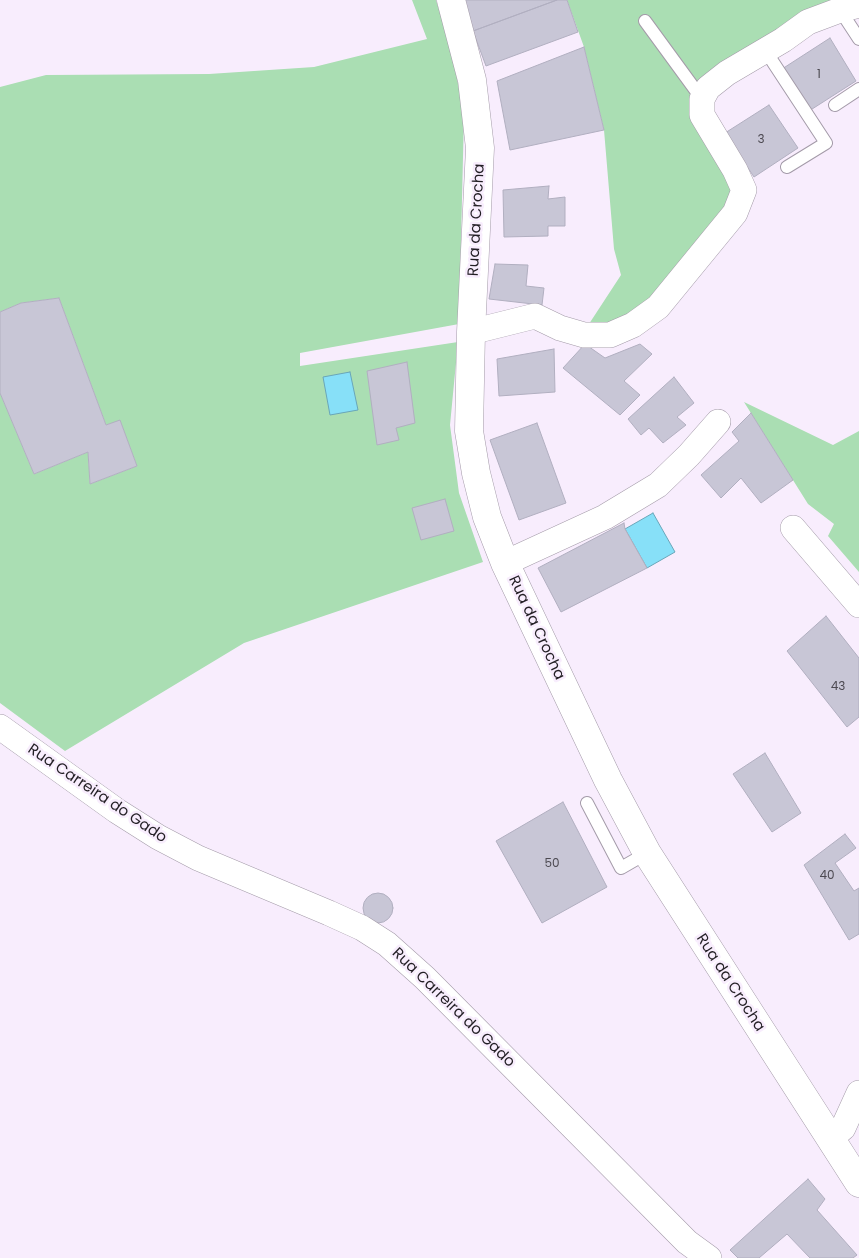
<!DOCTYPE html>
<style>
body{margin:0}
canvas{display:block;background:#f8edfd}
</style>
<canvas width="859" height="1258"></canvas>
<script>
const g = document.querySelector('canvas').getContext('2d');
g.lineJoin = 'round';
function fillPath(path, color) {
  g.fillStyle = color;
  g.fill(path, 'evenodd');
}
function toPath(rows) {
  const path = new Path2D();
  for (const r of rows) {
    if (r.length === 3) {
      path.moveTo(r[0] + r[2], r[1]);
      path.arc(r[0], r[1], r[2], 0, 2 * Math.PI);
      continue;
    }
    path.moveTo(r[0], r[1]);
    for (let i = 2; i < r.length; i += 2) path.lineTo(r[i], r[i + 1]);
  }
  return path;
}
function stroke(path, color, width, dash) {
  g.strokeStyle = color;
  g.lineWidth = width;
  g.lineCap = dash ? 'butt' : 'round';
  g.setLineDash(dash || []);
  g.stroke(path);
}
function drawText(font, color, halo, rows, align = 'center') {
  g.font = font + ' Poppins,sans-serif';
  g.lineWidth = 5;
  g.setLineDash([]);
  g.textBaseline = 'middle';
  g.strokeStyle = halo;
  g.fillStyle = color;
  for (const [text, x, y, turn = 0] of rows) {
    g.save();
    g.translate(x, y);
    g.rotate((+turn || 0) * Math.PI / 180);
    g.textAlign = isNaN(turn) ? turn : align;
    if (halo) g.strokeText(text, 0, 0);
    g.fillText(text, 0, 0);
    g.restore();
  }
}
fillPath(toPath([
 [412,0,436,0,452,52,464,115,459,324,300,353,300,366,458,342,450,425,459,493,483,562,244,643,65,751,0,703,0,393,34,474,88,452,90,484,137,466,120,421,106,425,59,298,21,303,0,312,0,87,46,75,209,74,314,67,427,39],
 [567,0,832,0,704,83,736,193,654,305,629,319,587,327,621,275,614,249,604,130,584,47],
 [744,402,833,445,859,431,859,572,828,536,834,524,808,504]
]), '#aadeb3');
const water = toPath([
 [350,372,358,410,330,415,323,377,350,372],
 [653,513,675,552,647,568,625,529,653,513]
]);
fillPath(water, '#87e0f8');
stroke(water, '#69a6b9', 1);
const building = toPath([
 [463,0,557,0,473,31,463,0],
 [557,0,567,0,578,32,486,66,473,31,557,0],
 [830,38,856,81,809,111,782,69,830,38],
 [584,47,604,130,510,150,497,81,584,47],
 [769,105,798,148,754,177,725,133,769,105],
 [549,186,548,199,565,197,565,226,548,226,548,236,504,237,503,190,549,186],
 [495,264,528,265,526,286,544,288,542,305,489,299,495,264],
 [59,298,106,425,120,420,137,466,90,484,88,452,34,474,0,393,0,312,21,303,59,298],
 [585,344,605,358,640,344,652,354,624,381,640,395,620,415,563,368,585,344],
 [554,349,555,392,499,396,497,359,554,349],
 [407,362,415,423,396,428,399,440,377,445,367,371,407,362],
 [674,377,694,403,677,417,686,425,663,443,649,428,641,435,628,419,674,377],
 [751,413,793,480,761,503,741,478,721,498,701,475,739,441,732,432,751,413],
 [537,423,566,503,519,520,490,440,537,423],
 [445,499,454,531,421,540,412,508,445,499],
 [624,523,625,529,647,568,561,612,538,568,624,523],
 [826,616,859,658,859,717,847,727,787,651,826,616],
 [765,753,801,813,772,832,733,774,765,753],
 [563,802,607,887,542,923,496,841,563,802],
 [845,834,856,848,835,863,854,891,859,888,859,934,849,940,804,865,845,834],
 [378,908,15],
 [808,1179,825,1199,817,1210,857,1255,853,1258,810,1258,787,1234,759,1258,738,1258,730,1250,808,1179]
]);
fillPath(building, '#c8c6d6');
stroke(building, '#b1afc0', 1);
const service = toPath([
 [840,10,859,39],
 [645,21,702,99],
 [765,50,826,143,787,167],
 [835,105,859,89],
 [587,803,621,868,647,853]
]);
const minor = toPath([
 [471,332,535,316,560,328,584,335,610,335,633,325,658,307,735,213,744,190,735,170,702,115,702,99,708,88,727,73,783,40,808,22,840,10,859,5],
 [793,528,859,605],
 [505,563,605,517,658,485,689,455,718,422],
 [0,727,117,811,158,837,198,858,329,913,362,928,387,944,425,978,687,1242,709,1258],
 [831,1138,843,1128,859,1093]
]);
const tertiary = toPath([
 [451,0,472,80,480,148,471,332,469,431,476,473,487,517,505,563,608,780,647,853,859,1183]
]);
stroke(service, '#a49ba9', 14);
stroke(minor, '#a49ba9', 26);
stroke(tertiary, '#a49ba9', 29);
stroke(service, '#fff', 12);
stroke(minor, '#fff', 25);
stroke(tertiary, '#fff', 28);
drawText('12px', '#4c4951', null, [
 ["1",819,75],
 ["3",761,140],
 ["43",838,687],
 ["50",552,864],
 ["40",827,876]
]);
drawText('15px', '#231f25', '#f8edfd', [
 ["Rua da Crocha",477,220,-87],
 ["Rua da Crocha",536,628,65],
 ["Rua Carreira do Gado",97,794,34],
 ["Rua da Crocha",730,983,57],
 ["Rua Carreira do Gado",453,1008,44]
]);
</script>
